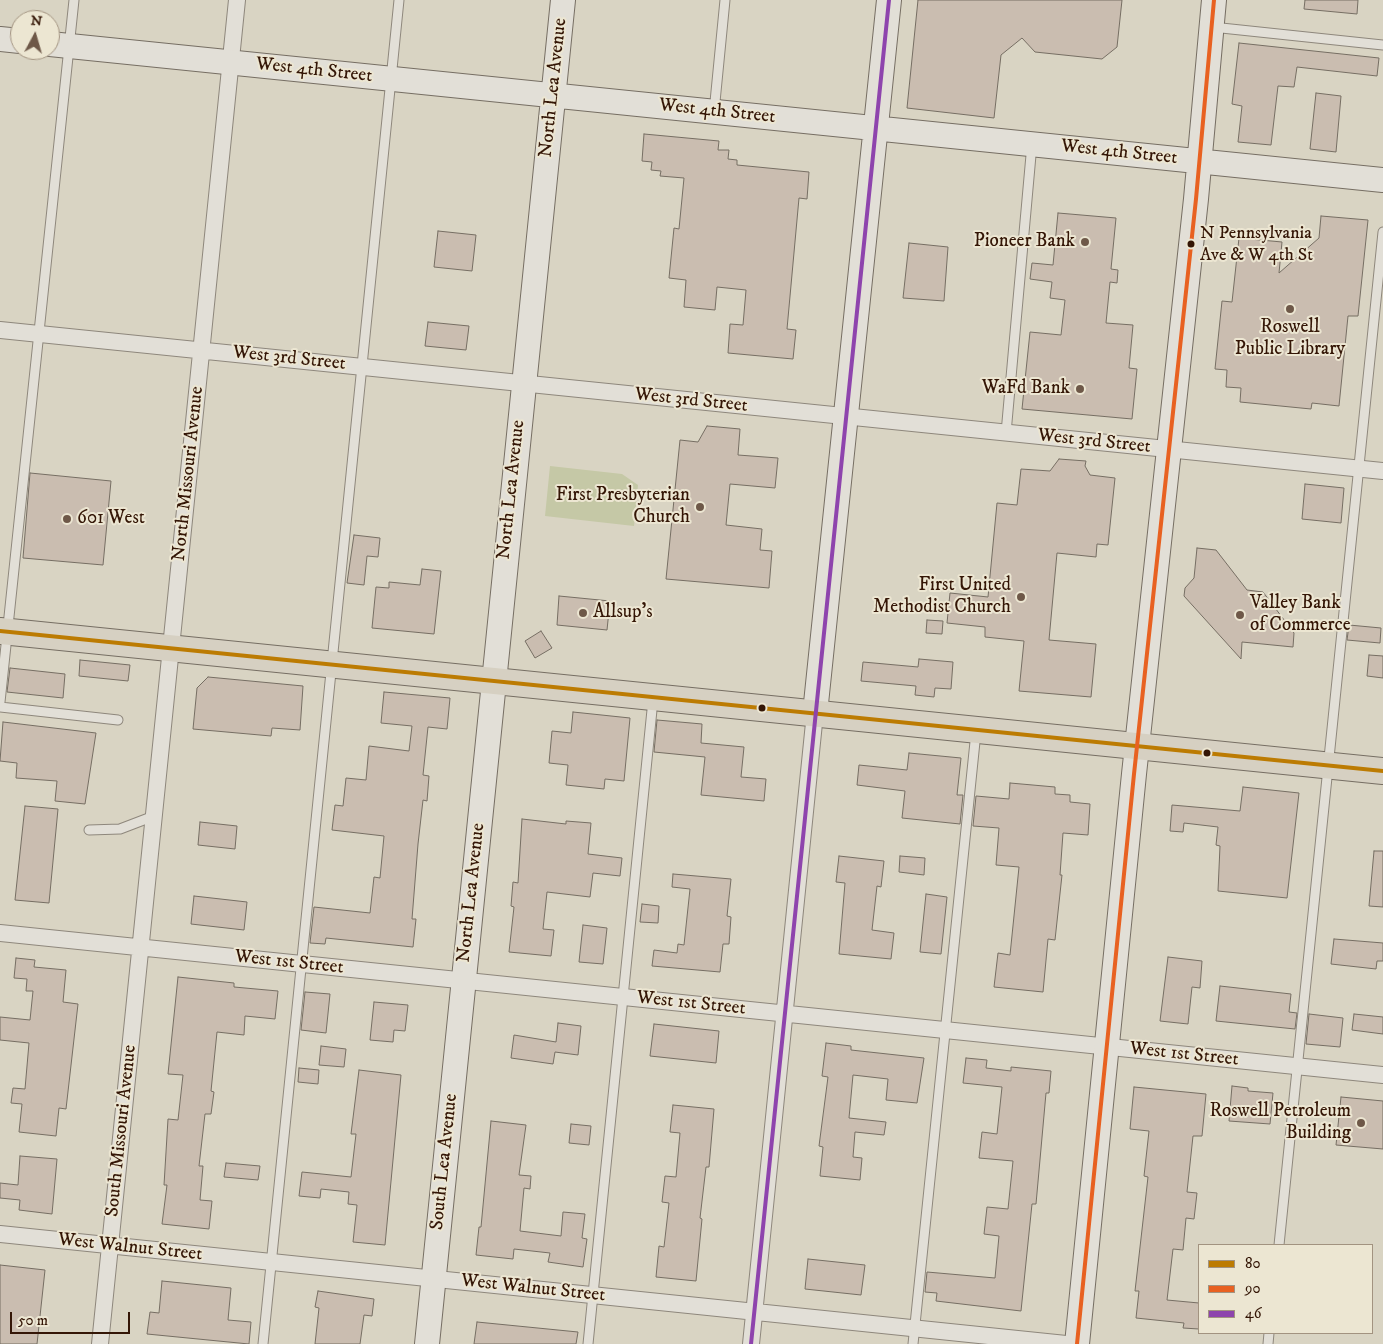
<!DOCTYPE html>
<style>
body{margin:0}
#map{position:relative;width:1383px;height:1344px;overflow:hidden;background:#d9d4c3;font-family:"IM FELL DW Pica",serif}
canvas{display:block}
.legend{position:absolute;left:1198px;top:1244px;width:175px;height:90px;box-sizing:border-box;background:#ece6d2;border:1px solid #a29380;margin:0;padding:6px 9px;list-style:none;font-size:15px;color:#341606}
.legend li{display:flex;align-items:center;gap:10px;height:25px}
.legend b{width:25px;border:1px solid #a29380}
.north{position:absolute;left:10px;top:10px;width:50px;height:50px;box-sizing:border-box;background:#ece6d2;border:1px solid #a29380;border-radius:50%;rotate:6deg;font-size:14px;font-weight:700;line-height:20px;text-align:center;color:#341606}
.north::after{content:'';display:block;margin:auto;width:18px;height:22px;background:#6e5848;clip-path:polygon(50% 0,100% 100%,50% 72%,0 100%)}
.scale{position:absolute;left:10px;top:1312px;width:120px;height:22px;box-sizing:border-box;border:2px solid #341606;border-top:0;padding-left:6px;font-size:15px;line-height:18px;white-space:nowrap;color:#341606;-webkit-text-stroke:4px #ece6d2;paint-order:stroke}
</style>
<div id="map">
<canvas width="1383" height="1344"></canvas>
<ul class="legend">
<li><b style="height:6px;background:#bc7b02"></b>80</li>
<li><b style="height:6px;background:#e86121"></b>90</li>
<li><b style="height:6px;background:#8e44ad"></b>46</li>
</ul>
<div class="north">N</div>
<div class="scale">50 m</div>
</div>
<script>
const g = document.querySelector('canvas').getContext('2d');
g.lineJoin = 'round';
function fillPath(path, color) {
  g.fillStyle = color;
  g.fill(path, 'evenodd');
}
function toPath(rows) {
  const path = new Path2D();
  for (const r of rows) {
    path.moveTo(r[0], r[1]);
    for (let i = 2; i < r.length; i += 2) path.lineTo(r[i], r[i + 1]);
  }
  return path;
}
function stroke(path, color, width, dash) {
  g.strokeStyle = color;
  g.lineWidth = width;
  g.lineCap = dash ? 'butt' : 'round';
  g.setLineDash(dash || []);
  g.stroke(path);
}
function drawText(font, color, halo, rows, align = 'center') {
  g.font = font + ' "IM FELL DW Pica",serif';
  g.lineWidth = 4;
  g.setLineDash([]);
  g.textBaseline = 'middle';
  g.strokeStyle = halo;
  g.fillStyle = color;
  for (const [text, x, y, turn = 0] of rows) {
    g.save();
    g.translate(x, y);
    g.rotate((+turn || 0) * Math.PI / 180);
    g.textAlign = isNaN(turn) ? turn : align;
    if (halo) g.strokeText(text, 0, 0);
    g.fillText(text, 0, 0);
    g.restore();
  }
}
fillPath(toPath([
 [550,466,622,474,638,485,634,526,545,516]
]), '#c5c8a6');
const building = toPath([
 [918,0,1122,0,1117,47,1102,59,1035,52,1022,38,1001,55,994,118,907,108,918,0],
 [1305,0,1358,0,1357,14,1304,9,1305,0],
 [1239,43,1379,58,1377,76,1297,67,1294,87,1278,86,1271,145,1238,142,1242,106,1232,104,1239,43],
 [1316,93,1341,96,1336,152,1310,149,1316,93],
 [644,134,719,141,718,150,729,150,728,159,737,160,737,165,809,172,807,199,799,198,787,329,796,330,793,359,728,353,730,324,743,325,746,290,717,287,715,310,684,307,686,280,669,278,674,228,679,229,684,178,660,176,661,171,651,170,652,162,642,161,644,134],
 [1058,213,1116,218,1111,269,1118,270,1117,283,1110,282,1106,323,1133,325,1129,368,1137,369,1132,419,1022,409,1030,332,1061,335,1065,300,1050,298,1052,282,1030,279,1032,263,1053,265,1058,213],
 [1321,216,1368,220,1358,316,1348,316,1339,406,1312,403,1311,409,1240,402,1241,388,1226,387,1227,370,1215,369,1222,301,1232,302,1239,238,1282,242,1279,273,1319,238,1321,216],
 [438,231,476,235,472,271,434,267,438,231],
 [909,243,948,247,944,301,903,298,909,243],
 [428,322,469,326,466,350,425,346,428,322],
 [707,426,740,429,738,455,778,458,775,488,730,484,726,525,762,529,760,550,772,551,769,588,666,579,680,440,698,442,707,426],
 [1059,459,1086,461,1085,466,1090,475,1115,478,1108,545,1097,544,1096,557,1057,553,1049,640,1096,644,1091,697,1019,691,1024,641,985,637,985,627,947,623,950,593,988,597,997,503,1017,505,1021,469,1050,471,1059,459],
 [30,473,111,481,103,565,23,558,30,473],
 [1305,484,1344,488,1341,523,1302,519,1305,484],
 [354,535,380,538,378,557,367,556,364,585,347,583,354,535],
 [1197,548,1216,550,1247,590,1263,592,1294,633,1293,647,1242,642,1241,659,1184,596,1185,588,1194,578,1197,548],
 [422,569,441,571,434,634,372,628,376,587,389,588,389,582,420,585,422,569],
 [559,596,610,601,607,630,557,625,559,596],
 [927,620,943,621,942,634,926,633,927,620],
 [1349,625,1381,628,1380,643,1347,640,1349,625],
 [541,631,552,648,535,658,525,641,541,631],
 [1369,655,1383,656,1383,678,1367,676,1369,655],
 [919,659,953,662,951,689,935,688,934,697,915,695,916,686,861,681,863,662,918,667,919,659],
 [80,660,130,665,128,681,79,676,80,660],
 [10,668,65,674,63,698,7,692,10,668],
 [208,677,303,686,300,730,272,728,271,736,193,729,197,688,208,677],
 [384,692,450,698,447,729,428,727,423,775,429,776,427,801,423,800,418,844,412,919,416,919,413,947,326,938,325,944,310,943,314,907,370,913,374,877,380,878,384,836,332,830,335,805,343,806,346,778,366,780,369,746,409,751,412,726,381,723,384,692],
 [573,712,630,718,624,781,605,779,604,789,566,785,568,765,549,763,552,731,571,733,573,712],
 [657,720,702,724,701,743,744,747,741,777,766,779,764,801,701,795,705,757,654,752,657,720],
 [3,722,96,733,85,804,55,801,57,781,16,778,17,763,0,761,3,722],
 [909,753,961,758,957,795,963,795,960,824,902,818,905,791,857,785,859,765,907,770,909,753],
 [1010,783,1055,787,1055,794,1070,795,1070,802,1090,804,1088,835,1063,833,1060,875,1062,875,1055,940,1048,939,1043,992,994,987,998,953,1010,955,1019,867,996,865,999,828,973,826,976,796,1009,799,1010,783],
 [1243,787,1299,793,1287,898,1218,891,1220,846,1216,845,1218,827,1184,823,1183,832,1170,831,1172,805,1240,811,1243,787],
 [25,806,58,809,49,903,15,900,25,806],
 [522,819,566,824,566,821,591,823,588,854,622,858,620,876,593,873,590,897,547,892,543,929,554,930,551,956,509,952,514,907,511,906,513,882,518,883,522,819],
 [200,822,237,826,235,849,198,845,200,822],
 [1374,851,1383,851,1383,907,1369,906,1374,851],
 [839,856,884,861,881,887,877,886,872,930,894,933,891,959,839,954,845,883,836,882,839,856],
 [900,856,925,858,924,875,899,872,900,856],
 [673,874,731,879,727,916,731,917,729,944,723,944,720,972,652,966,654,950,677,953,678,944,684,945,690,889,672,887,673,874],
 [926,894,947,897,941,954,920,952,926,894],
 [194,896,247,902,244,930,191,924,194,896],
 [642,904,659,906,658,923,640,922,642,904],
 [583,925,607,928,603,964,579,962,583,925],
 [1334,939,1383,943,1383,961,1377,961,1376,969,1331,964,1334,939],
 [1168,957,1202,961,1200,988,1192,987,1188,1024,1160,1021,1168,957],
 [16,958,35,960,34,967,66,970,63,1002,78,1004,66,1109,59,1108,56,1136,19,1132,22,1104,11,1103,13,1088,25,1089,29,1043,0,1040,0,1017,30,1020,33,991,26,991,27,979,14,978,16,958],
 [178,977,234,983,234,987,278,991,275,1019,245,1016,244,1035,217,1032,211,1091,214,1092,211,1114,205,1114,199,1166,203,1166,200,1200,212,1201,209,1229,162,1224,167,1185,164,1185,168,1119,178,1120,183,1075,168,1074,178,977],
 [1220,986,1291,994,1289,1012,1297,1013,1295,1029,1216,1021,1220,986],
 [305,992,330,994,326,1033,301,1030,305,992],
 [374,1002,408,1005,405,1031,394,1030,393,1042,370,1040,374,1002],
 [1309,1014,1343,1018,1340,1047,1306,1044,1309,1014],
 [1354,1014,1383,1017,1383,1034,1352,1030,1354,1014],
 [558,1023,581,1026,578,1055,555,1052,553,1064,511,1058,514,1035,556,1042,558,1023],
 [654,1024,719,1031,716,1063,650,1056,654,1024],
 [826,1043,851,1046,851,1050,924,1058,917,1103,886,1100,888,1079,853,1075,849,1118,886,1122,884,1135,855,1132,853,1157,862,1158,860,1180,820,1176,823,1147,819,1146,828,1077,822,1076,826,1043],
 [321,1046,346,1049,344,1067,319,1065,321,1046],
 [966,1058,987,1060,986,1068,1011,1071,1011,1067,1051,1071,1049,1093,1046,1093,1036,1204,1032,1204,1021,1311,936,1301,937,1293,925,1292,927,1272,995,1278,999,1236,984,1234,987,1207,1008,1209,1013,1161,979,1158,982,1132,997,1134,1002,1087,963,1083,966,1058],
 [299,1068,319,1070,318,1084,298,1082,299,1068],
 [359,1070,401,1075,385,1245,353,1242,357,1205,348,1204,349,1192,321,1189,320,1198,299,1196,302,1172,351,1177,356,1134,351,1134,359,1070],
 [1232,1086,1248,1088,1248,1091,1273,1093,1270,1124,1229,1121,1232,1086],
 [1134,1087,1206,1094,1202,1136,1193,1136,1187,1192,1197,1193,1194,1219,1186,1218,1183,1250,1173,1249,1167,1300,1199,1303,1199,1329,1183,1328,1184,1323,1136,1318,1139,1291,1135,1291,1148,1177,1144,1176,1149,1131,1130,1129,1134,1087],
 [1341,1097,1383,1101,1383,1149,1336,1145,1341,1097],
 [673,1105,714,1109,709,1167,706,1167,700,1218,702,1219,696,1281,656,1277,659,1246,664,1247,669,1203,662,1202,665,1176,676,1177,680,1133,670,1132,673,1105],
 [491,1121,526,1125,519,1175,531,1176,530,1189,524,1188,520,1231,561,1236,563,1212,585,1214,582,1238,587,1239,583,1267,548,1262,550,1253,514,1249,513,1259,476,1255,479,1227,481,1227,491,1121],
 [571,1124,591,1126,589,1145,569,1143,571,1124],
 [20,1156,57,1159,52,1214,19,1210,20,1200,0,1198,0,1183,18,1185,20,1156],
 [226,1163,260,1166,258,1180,224,1177,226,1163],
 [808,1259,865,1265,861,1295,805,1289,808,1259],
 [0,1265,45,1270,37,1344,0,1344,0,1265],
 [162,1281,231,1288,228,1320,251,1322,249,1344,147,1334,150,1312,159,1313,162,1281],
 [318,1291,374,1299,372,1316,364,1315,360,1344,315,1344,319,1308,315,1307,318,1291],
 [477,1322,578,1332,576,1344,474,1344,477,1322]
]);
fillPath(building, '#cabdb0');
stroke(building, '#766e63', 1);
const lane = toPath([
 [1212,27,1383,45],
 [714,112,725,0],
 [1006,433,1032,144],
 [0,702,74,0],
 [0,707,118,720],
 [89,830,120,829,154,816],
 [1279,1245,1383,232],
 [263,1344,399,0],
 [588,1344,653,700],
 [913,1344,976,732],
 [1268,1344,1269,1333]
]);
const street = toPath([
 [0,330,1383,471],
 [0,933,1383,1075],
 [0,1234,1066,1344],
 [100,1344,237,0],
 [751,1344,815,713]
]);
const secondary = toPath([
 [0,39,20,41],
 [50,44,1383,180],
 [815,713,889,0],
 [427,1344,563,0],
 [1077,1344,1134,774,1196,199,1214,0]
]);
const primary = toPath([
 [0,631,1383,771]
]);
stroke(lane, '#8e877c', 11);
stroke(street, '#8e877c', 18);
stroke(secondary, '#766e63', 26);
stroke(primary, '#766e63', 28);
stroke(lane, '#e2dfd7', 9);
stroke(street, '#e2dfd7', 16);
stroke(secondary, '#e2dfd7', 24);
stroke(primary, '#d6d0c2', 26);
stroke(toPath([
 [0,631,1383,771]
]), '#bc7b02', 4);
stroke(toPath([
 [1077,1344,1134,774,1196,199,1214,0]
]), '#e86121', 4);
stroke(toPath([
 [751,1344,889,0]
]), '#8e44ad', 4);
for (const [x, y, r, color] of [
 [1085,242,5,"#6e5848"],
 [1191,244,4.5,"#341606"],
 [1290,309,5,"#6e5848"],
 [1080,389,5,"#6e5848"],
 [700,507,5,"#6e5848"],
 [67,519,5,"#6e5848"],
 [1021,597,5,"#6e5848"],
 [583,613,5,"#6e5848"],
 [1240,615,5,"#6e5848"],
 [762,708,4.5,"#341606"],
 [1207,753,4.5,"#341606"],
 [1361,1123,5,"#6e5848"]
]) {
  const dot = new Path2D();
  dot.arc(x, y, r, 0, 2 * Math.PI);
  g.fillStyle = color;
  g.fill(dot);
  stroke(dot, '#ece6d2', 2);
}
drawText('18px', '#341606', '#ece6d2', [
 ["N Pennsylvania",1200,234],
 ["Ave & W 4th St",1200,256]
], 'left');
drawText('19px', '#341606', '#ece6d2', [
 ["West 4th Street",314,71,6],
 ["North Lea Avenue",554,88,-84],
 ["West 4th Street",717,112,6],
 ["West 4th Street",1119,153,6],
 ["West 3rd Street",289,359,6],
 ["West 3rd Street",691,401,6],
 ["West 3rd Street",1094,442,6],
 ["North Missouri Avenue",189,474,-84],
 ["North Lea Avenue",512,490,-84],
 ["North Lea Avenue",472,893,-84],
 ["West 1st Street",289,963,6],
 ["West 1st Street",691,1004,6],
 ["West 1st Street",1184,1055,6],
 ["South Missouri Avenue",122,1131,-84],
 ["South Lea Avenue",445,1162,-84],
 ["West Walnut Street",130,1248,6],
 ["West Walnut Street",533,1289,6]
]);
drawText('19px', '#341606', '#ece6d2', [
 ["Pioneer Bank",1075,242],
 ["Roswell",1290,328,"center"],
 ["Public Library",1290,350,"center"],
 ["WaFd Bank",1070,389],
 ["First Presbyterian",690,496],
 ["Church",690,518],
 ["601 West",77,519,"left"],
 ["First United",1011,586],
 ["Methodist Church",1011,608],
 ["Valley Bank",1250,604,"left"],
 ["of Commerce",1250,626,"left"],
 ["Allsup's",593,613,"left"],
 ["Roswell Petroleum",1351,1112],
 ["Building",1351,1134]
], 'right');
</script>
